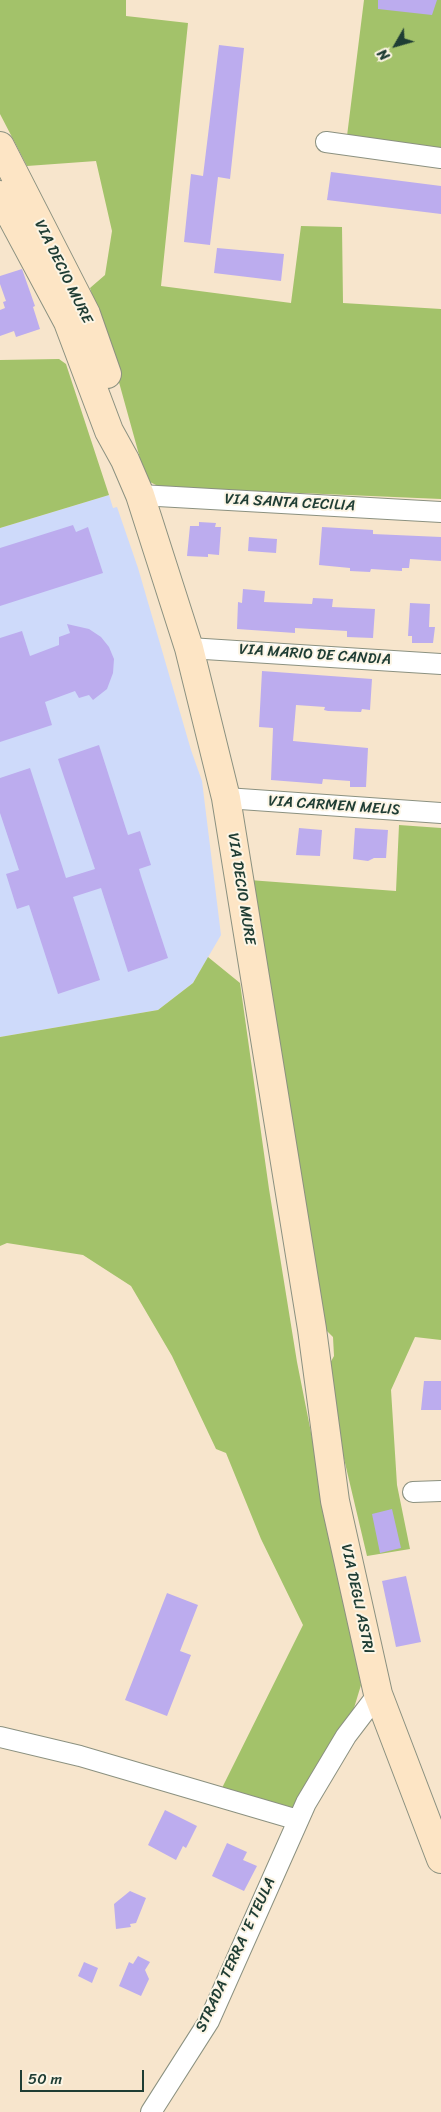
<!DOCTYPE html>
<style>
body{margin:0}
#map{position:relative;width:441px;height:2112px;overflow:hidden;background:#f7e5cc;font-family:Sriracha,sans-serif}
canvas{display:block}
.north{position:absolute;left:371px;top:20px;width:50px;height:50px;-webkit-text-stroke:4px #fcf5e5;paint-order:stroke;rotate:232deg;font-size:14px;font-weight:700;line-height:20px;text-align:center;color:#1f3d34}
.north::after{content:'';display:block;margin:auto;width:18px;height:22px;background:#1f3d34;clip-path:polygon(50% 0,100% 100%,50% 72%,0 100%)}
.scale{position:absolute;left:20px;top:2070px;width:124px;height:22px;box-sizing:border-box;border:2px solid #1f3d34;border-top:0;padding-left:6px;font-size:15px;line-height:18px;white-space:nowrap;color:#1f3d34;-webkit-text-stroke:4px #fcf5e5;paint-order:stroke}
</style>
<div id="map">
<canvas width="441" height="2112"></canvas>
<div class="north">N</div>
<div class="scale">50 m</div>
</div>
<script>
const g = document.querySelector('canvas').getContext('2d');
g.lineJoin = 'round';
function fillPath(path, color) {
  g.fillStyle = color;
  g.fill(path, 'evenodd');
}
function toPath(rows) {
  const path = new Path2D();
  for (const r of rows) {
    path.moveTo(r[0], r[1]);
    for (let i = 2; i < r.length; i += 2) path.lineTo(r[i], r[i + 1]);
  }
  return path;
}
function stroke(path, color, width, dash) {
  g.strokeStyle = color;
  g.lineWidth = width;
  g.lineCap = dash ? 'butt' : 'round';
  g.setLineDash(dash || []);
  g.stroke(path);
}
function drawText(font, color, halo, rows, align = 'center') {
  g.font = font + ' Sriracha,sans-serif';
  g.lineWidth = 4;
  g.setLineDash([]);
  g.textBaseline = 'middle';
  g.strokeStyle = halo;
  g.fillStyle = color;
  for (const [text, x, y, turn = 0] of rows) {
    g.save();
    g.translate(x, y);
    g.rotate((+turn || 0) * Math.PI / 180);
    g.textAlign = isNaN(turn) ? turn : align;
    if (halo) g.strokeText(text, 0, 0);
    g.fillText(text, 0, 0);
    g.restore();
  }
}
fillPath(toPath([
 [109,495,113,508,117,507,138,568,191,750,202,781,221,935,193,983,158,1010,0,1037,0,528]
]), '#cedafa');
fillPath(toPath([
 [0,0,126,0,126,16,188,23,161,286,291,303,301,226,342,227,343,303,441,309,441,499,160,487,146,480,109,346,90,288,105,275,112,231,96,161,27,166,0,114],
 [364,0,441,0,441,148,347,136],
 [59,359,66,364,109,495,0,528,0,360],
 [399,825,441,828,441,1340,415,1337,391,1390,397,1485,410,1549,367,1556,324,1374,334,1356,333,1337,320,1324,249,880,396,891],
 [208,957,240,983,269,1189,297,1362,361,1685,354,1708,298,1807,288,1810,220,1792,303,1625,261,1539,226,1453,216,1449,172,1356,131,1286,83,1255,7,1243,0,1246,0,1037,158,1010,193,983]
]), '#a3c26a');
fillPath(toPath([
 [378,0,437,0,432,15,378,9],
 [219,45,244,48,230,179,218,177,210,245,184,242,191,174,203,176],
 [331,172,441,186,441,214,327,200],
 [217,248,284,254,281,281,214,273],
 [22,269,35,306,33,307,40,329,16,337,14,331,0,336,0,310,5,308,3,302,6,301,0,284,0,276],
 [199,522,216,523,215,527,221,527,219,555,208,554,208,557,187,556,190,526,199,526],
 [73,525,76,532,88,527,103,573,0,606,0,548],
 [322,527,373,530,373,534,441,537,441,561,410,559,409,568,402,568,402,571,371,569,370,572,350,571,350,568,319,565],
 [249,537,277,539,276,553,248,551],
 [243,589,265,591,264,602,312,604,313,598,333,599,332,607,375,609,373,638,347,637,347,631,295,628,295,633,237,629,238,602,242,603],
 [410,603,430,604,429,627,435,627,433,643,412,643,412,636,408,636],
 [67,624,89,629,101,637,109,647,114,659,113,673,107,689,93,700,89,695,79,698,75,691,45,702,52,725,0,742,0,638,22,631,30,656,59,645,59,637,70,633],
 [262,671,372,679,370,710,362,709,361,712,328,711,324,710,325,707,296,705,293,741,368,748,366,787,350,787,350,781,323,779,322,784,271,780,273,728,259,727],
 [99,745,128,835,140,831,151,865,139,869,141,876,168,958,128,972,101,888,73,897,100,980,58,994,29,905,17,909,6,874,19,870,0,813,0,778,30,768,66,878,95,869,58,759],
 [299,828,322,830,320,856,296,855],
 [355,828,388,830,386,858,374,858,368,861,353,859],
 [424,1381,441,1381,441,1410,421,1410],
 [392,1509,401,1548,380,1553,372,1514],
 [406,1576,421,1642,396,1647,382,1581],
 [167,1593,198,1605,180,1651,191,1655,167,1716,125,1700],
 [165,1810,197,1826,186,1848,183,1846,176,1860,148,1845],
 [227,1843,247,1852,243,1860,257,1866,244,1891,212,1876],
 [130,1891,146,1898,136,1923,130,1924,131,1927,116,1929,114,1904],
 [138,1956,150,1962,145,1970,149,1979,141,1996,119,1986,129,1962,133,1964],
 [84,1962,98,1968,92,1983,78,1976]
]), '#bcacee');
const street = toPath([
 [326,142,441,158],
 [140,495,441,512],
 [189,648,441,664],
 [226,798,441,813],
 [413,1492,441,1491],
 [0,1737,80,1756,298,1820],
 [151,2112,209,2021,306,1803,346,1736,378,1694]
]);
const secondary = toPath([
 [0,146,86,314,107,374],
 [0,195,68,322,109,431,125,460,140,495,189,648,226,798,312,1329,335,1501,378,1694,441,1859]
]);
stroke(street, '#8b9180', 22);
stroke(secondary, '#8b9180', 30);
stroke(street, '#fff', 20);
stroke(secondary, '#fde5c5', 28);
drawText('15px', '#1f3d34', '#fcf5e5', [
 ["VIA DECIO MURE",63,272,64],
 ["VIA SANTA CECILIA",290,503,3],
 ["VIA MARIO DE CANDIA",315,655,4],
 ["VIA CARMEN MELIS",334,806,4],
 ["VIA DECIO MURE",241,889,81],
 ["VIA DEGLI ASTRI",357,1599,78],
 ["STRADA TERRA 'E TEULA",236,1955,-65]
]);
</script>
